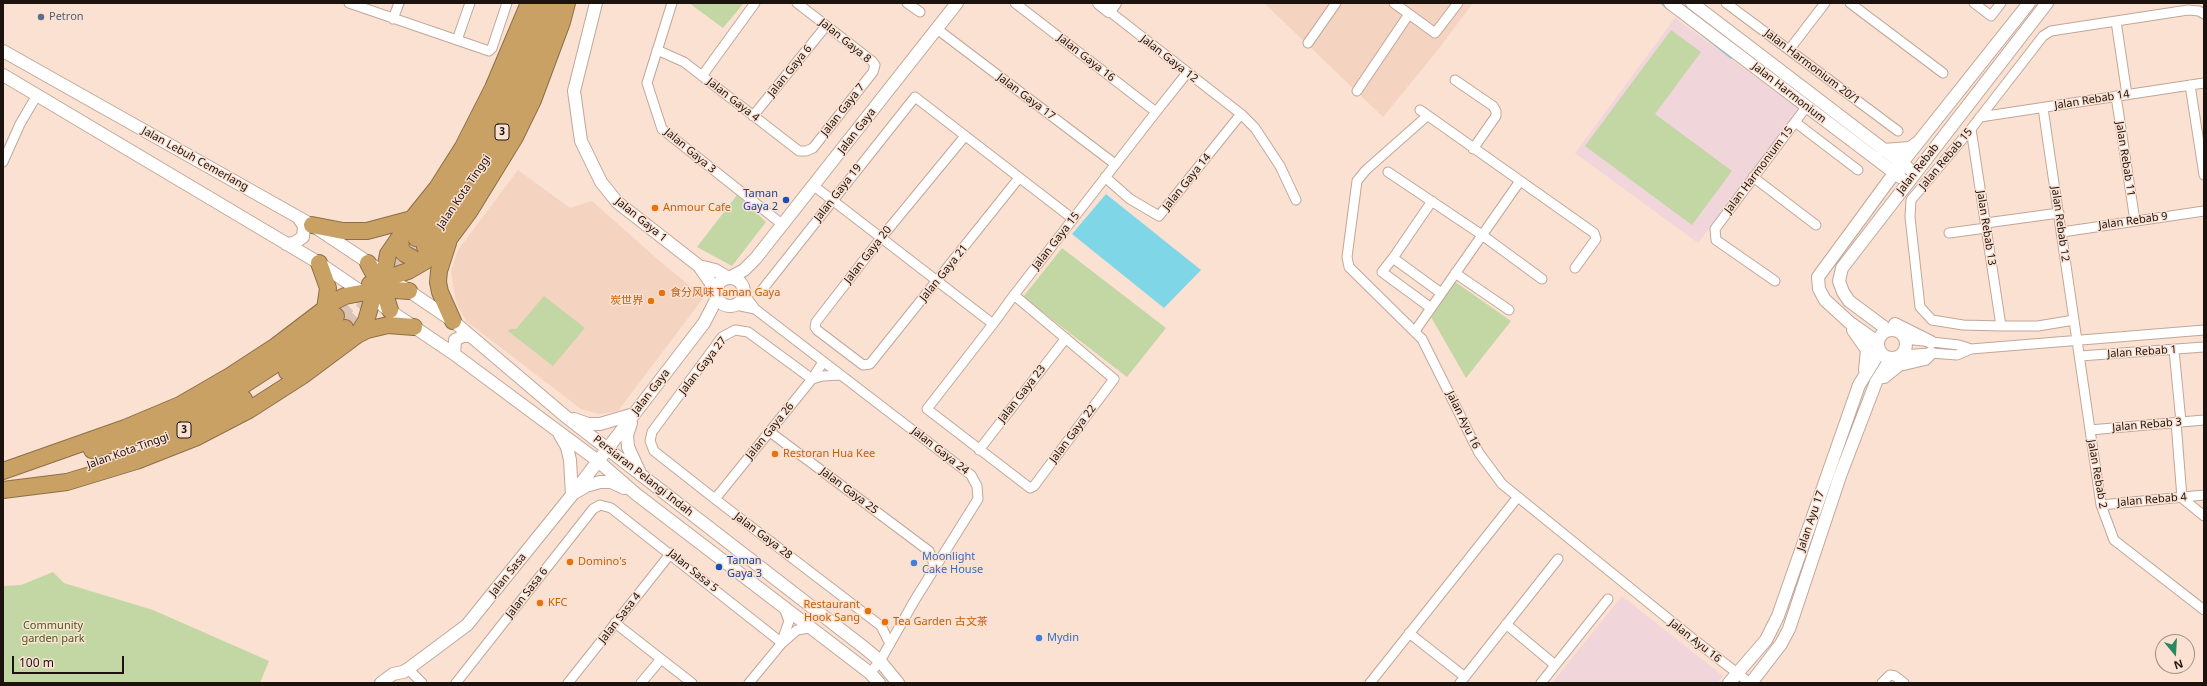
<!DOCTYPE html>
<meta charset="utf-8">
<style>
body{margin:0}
#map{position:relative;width:2207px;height:686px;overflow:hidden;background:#fbe1d2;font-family:"Noto Sans",sans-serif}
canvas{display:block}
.frame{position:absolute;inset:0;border:4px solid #1c130e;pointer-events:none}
.north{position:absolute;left:2155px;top:634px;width:40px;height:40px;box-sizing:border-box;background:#fbe1d2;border:1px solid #a28f84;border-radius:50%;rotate:162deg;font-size:11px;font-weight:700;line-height:16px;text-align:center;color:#1c130e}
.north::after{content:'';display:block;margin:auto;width:14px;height:18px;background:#278861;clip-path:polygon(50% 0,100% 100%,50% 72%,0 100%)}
.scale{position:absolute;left:12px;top:656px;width:112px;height:18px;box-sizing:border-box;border:2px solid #1c130e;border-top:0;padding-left:5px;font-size:12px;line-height:14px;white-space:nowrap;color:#1c130e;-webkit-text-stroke:3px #fbe1d2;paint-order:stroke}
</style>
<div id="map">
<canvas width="2207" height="686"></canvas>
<div class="frame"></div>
<div class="north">N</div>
<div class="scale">100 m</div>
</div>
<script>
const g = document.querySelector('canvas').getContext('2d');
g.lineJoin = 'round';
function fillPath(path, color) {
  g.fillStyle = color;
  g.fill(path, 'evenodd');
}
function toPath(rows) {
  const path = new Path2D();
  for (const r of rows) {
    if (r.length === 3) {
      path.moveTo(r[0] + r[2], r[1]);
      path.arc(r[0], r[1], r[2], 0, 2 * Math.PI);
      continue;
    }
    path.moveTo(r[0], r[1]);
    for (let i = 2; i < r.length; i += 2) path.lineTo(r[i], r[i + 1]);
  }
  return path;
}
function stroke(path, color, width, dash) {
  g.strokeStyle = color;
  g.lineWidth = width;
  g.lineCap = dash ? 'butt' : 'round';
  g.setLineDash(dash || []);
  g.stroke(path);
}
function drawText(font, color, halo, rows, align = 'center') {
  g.font = font + ' "Noto Sans","Noto Sans SC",sans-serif';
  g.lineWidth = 3;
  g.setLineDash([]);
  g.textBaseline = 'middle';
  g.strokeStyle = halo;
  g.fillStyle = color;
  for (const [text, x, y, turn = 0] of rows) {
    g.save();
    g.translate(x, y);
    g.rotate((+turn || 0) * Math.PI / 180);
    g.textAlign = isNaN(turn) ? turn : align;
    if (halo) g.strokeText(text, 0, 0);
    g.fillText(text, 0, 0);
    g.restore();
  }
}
fillPath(toPath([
 [1264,3,1473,3,1437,51,1383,117],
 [518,170,570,208,592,201,663,264,704,297,618,411,599,414,581,409,466,321,456,302,451,271,458,250]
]), '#f5d3c1');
fillPath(toPath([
 [1675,18,1799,109,1698,243,1575,153],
 [1622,596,1723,676,1717,683,1552,683]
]), '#f0d5da');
fillPath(toPath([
 [689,3,744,3,723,28],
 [1671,30,1701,52,1655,114,1732,171,1692,225,1585,146],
 [737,195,766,222,732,266,697,247],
 [1062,248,1166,328,1127,377,1023,297],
 [1454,281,1511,321,1466,378,1431,317],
 [544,296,585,328,553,366,508,331,510,329,516,329],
 [53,572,64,583,153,610,269,661,260,683,3,683,3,586,21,585]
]), '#c3d7a5');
fillPath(toPath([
 [1106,194,1201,270,1164,308,1072,234]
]), '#7fd6e7');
stroke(toPath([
 [1661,3,1667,8],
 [1690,25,1731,58]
]), '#7fd6e7', 2);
stroke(toPath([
 [336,316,377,279,416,238],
 [345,328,374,298]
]), '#dac2b5', 16, [16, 8]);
const street = toPath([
 [349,3,489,51,492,48,507,3],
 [672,3,647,83,662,129,783,225],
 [907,3,920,12],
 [1015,3,1156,112],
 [1394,3,1435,33,1458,3],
 [1726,3,1898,131],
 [1850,3,1943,73],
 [1974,3,1991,16,2001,3],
 [1109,11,1241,114,1255,128,1280,166,1296,200],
 [393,19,399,3],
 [2116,21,2127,95],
 [937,29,1115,164],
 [457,40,470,3],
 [1308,43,1336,3],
 [657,50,684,62,799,151,806,151,813,148,873,72,875,65,872,61,797,3],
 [1789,50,1825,3],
 [702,76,755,3],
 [1455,80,1493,106,1496,111,1496,116,1473,149],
 [2190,85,2204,175],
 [1357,91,1409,14],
 [2116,96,2135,221],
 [2043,108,2101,505,2114,540,2204,610],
 [1420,110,1594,233,1596,239,1575,268],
 [753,116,826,26],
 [1427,116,1366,170,1357,181,1347,257,1349,267,1422,339,1479,453,1502,484,1692,638,1750,683],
 [1980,117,2204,83],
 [1795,122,1858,170],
 [1971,129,2001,326],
 [965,136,881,238,816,322,815,327,817,330,863,365,870,364,1019,178],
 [3,162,20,124,37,95],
 [1388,172,1482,235,1542,279],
 [1105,177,1130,199,1159,216,1241,114],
 [1753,177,1816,225],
 [814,186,993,324],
 [1986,223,2059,213],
 [2062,232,2204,211],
 [1949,233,1986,228],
 [1393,258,1432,201],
 [1455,273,1509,310],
 [1775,281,1716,240,1715,229,1807,106],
 [762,290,915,97,1073,219],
 [744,294,755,309,971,475,977,486,978,499,916,598,880,661,870,673],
 [1014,295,1114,379,1034,486,1030,488,927,409,993,324,1014,295,1156,112,1187,73],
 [736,305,755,309],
 [1431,308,1382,272,1393,258,1441,293],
 [2074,320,2038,326,2001,326,1963,325,1932,320,1920,307,1910,217,1911,200,1971,129,2043,36,2051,31,2188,10,2199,11,2204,14],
 [1415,331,1520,181],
 [1905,339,1959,345,1971,349],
 [2174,350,2181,422],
 [1900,355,1931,353,1957,355,1971,349,2204,330],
 [2080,356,2204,347],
 [812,379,748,332,735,330,722,337,652,432,650,441,654,451,715,499,881,626,890,644],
 [812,379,823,376,840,375],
 [2176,422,2182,498,2204,516],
 [2090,430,2204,420],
 [770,432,929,551,935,567],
 [979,450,1066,338],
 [715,499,812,379,823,362],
 [2101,505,2204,495],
 [615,623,692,683],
 [1506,624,1555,665],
 [1409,633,1465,677],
 [782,641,789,621,784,608],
 [408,669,422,683],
 [456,683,593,509,600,505,611,508,782,643],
 [568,683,671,553],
 [641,683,661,659],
 [749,683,782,643,797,630,809,628],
 [1370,683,1517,498],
 [1460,683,1558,559],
 [1541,683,1608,599],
 [1882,683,1890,675,1895,676,1904,683]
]);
const secondary = toPath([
 [596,3,574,91,581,141,601,182,617,202,699,266,715,289],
 [1099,3,1109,11,1115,3],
 [1670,3,1900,177],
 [1692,3,1908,168],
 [3,51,312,225,375,267],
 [3,75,319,263,366,295],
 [1883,150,1910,148,1917,143],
 [286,244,294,243,303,237,304,226,298,217],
 [699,266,715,270,727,277],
 [731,277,744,270,756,258,957,3],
 [730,292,14],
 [403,287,453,321,565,416,866,649,880,661,898,683],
 [383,306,454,354,598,461,636,494,870,673,879,683],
 [1895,324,1931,342],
 [1853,330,1867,350,1865,370],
 [1888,330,1849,301,1843,292,1839,281,1842,268,2047,3],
 [1892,344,14],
 [1877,342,1849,322,1825,300,1819,289,1818,277,1901,164,2029,3],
 [454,354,455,340,463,336,470,336],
 [1884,377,1899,365,1925,359,1931,353],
 [574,419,588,424,600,424,634,414],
 [631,423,627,435,628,447,639,471],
 [560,435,567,447,570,460,572,495],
 [576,492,586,486,600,482,611,482,624,488],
 [381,683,393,674,403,672,408,669,467,625,572,495,704,323,717,298],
 [1729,683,1766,640,1778,616,1859,385,1880,351],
 [1751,683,1781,644,1789,629,1840,476,1876,382,1891,358]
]);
const highway = toPath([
 [312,225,343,231,367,231,412,219],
 [400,236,401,250,405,254,416,260,427,260],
 [416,238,447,196,487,127,520,61,540,3],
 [448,243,439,271,438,282,440,292,453,321],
 [425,247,457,205,501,134,520,96,550,23,555,3],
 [319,263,328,288,325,309],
 [370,284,408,271,427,260,449,239,469,212,515,137,533,100,562,22,567,3],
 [390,310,382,285,388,254,412,219,437,188,463,147,493,88,529,3],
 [357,335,366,321,375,290,375,276,368,263],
 [287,372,345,328],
 [168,437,244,399],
 [92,450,130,439,185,416,239,388,285,358,336,316],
 [3,471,125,428,180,405,230,376,276,346,335,301,345,296,382,289,409,291],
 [3,490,67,482,136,461,197,437,249,410,302,376,357,335,367,330,388,325,414,327]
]);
stroke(street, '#c0a799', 11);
stroke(secondary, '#c0a799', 14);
stroke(highway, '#8c6f47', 18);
stroke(street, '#fff', 9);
stroke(secondary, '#fff', 12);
stroke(highway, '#c9a165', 16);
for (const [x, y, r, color] of [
 [41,17,4,"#5c6f8a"],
 [786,200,4,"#1a4fb4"],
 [655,208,4,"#e8710a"],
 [662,293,4,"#e8710a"],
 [651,301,4,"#e8710a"],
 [775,454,4,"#e8710a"],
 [570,562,4,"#e8710a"],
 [914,563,4,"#3f7fe0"],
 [719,567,4,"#1a4fb4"],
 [540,603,4,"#e8710a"],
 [868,611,4,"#e8710a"],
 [885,622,4,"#e8710a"],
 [1039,638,4,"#3f7fe0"]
]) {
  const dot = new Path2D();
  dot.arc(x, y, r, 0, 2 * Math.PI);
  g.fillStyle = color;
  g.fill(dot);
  stroke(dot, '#fbe1d2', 1.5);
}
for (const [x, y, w] of [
 [502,132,14],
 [184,430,14]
]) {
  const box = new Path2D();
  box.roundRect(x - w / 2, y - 8, w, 16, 3);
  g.fillStyle = '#fbe1d2';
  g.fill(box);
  stroke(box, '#1c130e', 1);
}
drawText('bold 10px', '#1c130e', null, [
 ["3",502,132],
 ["3",184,430]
]);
drawText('11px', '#4e5e75', '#fbe1d2', [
 ["Petron",49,17]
], 'left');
drawText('11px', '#1c130e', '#fbe1d2', [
 ["Jalan Gaya 8",845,41,39],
 ["Jalan Gaya 16",1086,58,38],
 ["Jalan Gaya 12",1169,59,38],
 ["Jalan Harmonium 20/1",1812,67,37],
 ["Jalan Gaya 6",790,71,-51],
 ["Jalan Harmonium",1789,93,38],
 ["Jalan Gaya 17",1026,97,37],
 ["Jalan Gaya 4",733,100,38],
 ["Jalan Rebab 14",2092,100,-9],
 ["Jalan Gaya 7",843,110,-52],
 ["Jalan Gaya",857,131,-52],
 ["Jalan Gaya 3",690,151,40],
 ["Jalan Lebuh Cemerlang",195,159,29],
 ["Jalan Rebab 15",1946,159,-50],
 ["Jalan Rebab 11",2125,159,81],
 ["Jalan Rebab",1918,169,-52],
 ["Jalan Harmonium 15",1759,170,-53],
 ["Jalan Gaya 14",1187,182,-51],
 ["Jalan Kota Tinggi",464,192,-56],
 ["Jalan Gaya 19",838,193,-52],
 ["Jalan Gaya 1",641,220,39],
 ["Jalan Rebab 9",2133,221,-8],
 ["Jalan Rebab 12",2060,224,82],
 ["Jalan Rebab 13",1986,228,81],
 ["Jalan Gaya 15",1056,241,-52],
 ["Jalan Gaya 20",868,255,-52],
 ["Jalan Gaya 21",944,273,-51],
 ["Jalan Rebab 1",2142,352,-4],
 ["Jalan Gaya 27",703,366,-52],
 ["Jalan Gaya",651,392,-52],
 ["Jalan Gaya 23",1022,394,-52],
 ["Jalan Ayu 16",1463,420,64],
 ["Jalan Rebab 3",2147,425,-5],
 ["Jalan Gaya 26",770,431,-51],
 ["Jalan Gaya 22",1073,434,-53],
 ["Jalan Kota Tinggi",128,451,-20],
 ["Jalan Gaya 24",940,451,38],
 ["Jalan Rebab 2",2097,474,80],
 ["Persiaran Pelangi Indah",643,476,38],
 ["Jalan Gaya 25",849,491,37],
 ["Jalan Rebab 4",2152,500,-5],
 ["Jalan Ayu 17",1811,521,-71],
 ["Jalan Gaya 28",763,536,37],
 ["Jalan Sasa 5",693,571,39],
 ["Jalan Sasa",508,575,-51],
 ["Jalan Sasa 6",527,593,-52],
 ["Jalan Sasa 4",620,618,-52],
 ["Jalan Ayu 16",1695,641,38]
]);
drawText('11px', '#164399', '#fbe1d2', [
 ["Taman",778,194],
 ["Gaya 2",778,207],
 ["Taman",727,561,"left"],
 ["Gaya 3",727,574,"left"]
], 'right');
drawText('11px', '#c56008', '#fbe1d2', [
 ["Anmour Cafe",663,208],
 ["食分风味 Taman Gaya",670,293],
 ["炭世界",643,301,"right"],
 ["Restoran Hua Kee",783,454],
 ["Domino's",578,562],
 ["KFC",548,603],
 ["Restaurant",860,605,"right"],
 ["Hook Sang",860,618,"right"],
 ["Tea Garden 古文茶",893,622]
], 'left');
drawText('11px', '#366cbe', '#fbe1d2', [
 ["Moonlight",922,557],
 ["Cake House",922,570],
 ["Mydin",1047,638]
], 'left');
drawText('11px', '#465c1b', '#fbe1d2', [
 ["Community",53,626],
 ["garden park",53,639]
]);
</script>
